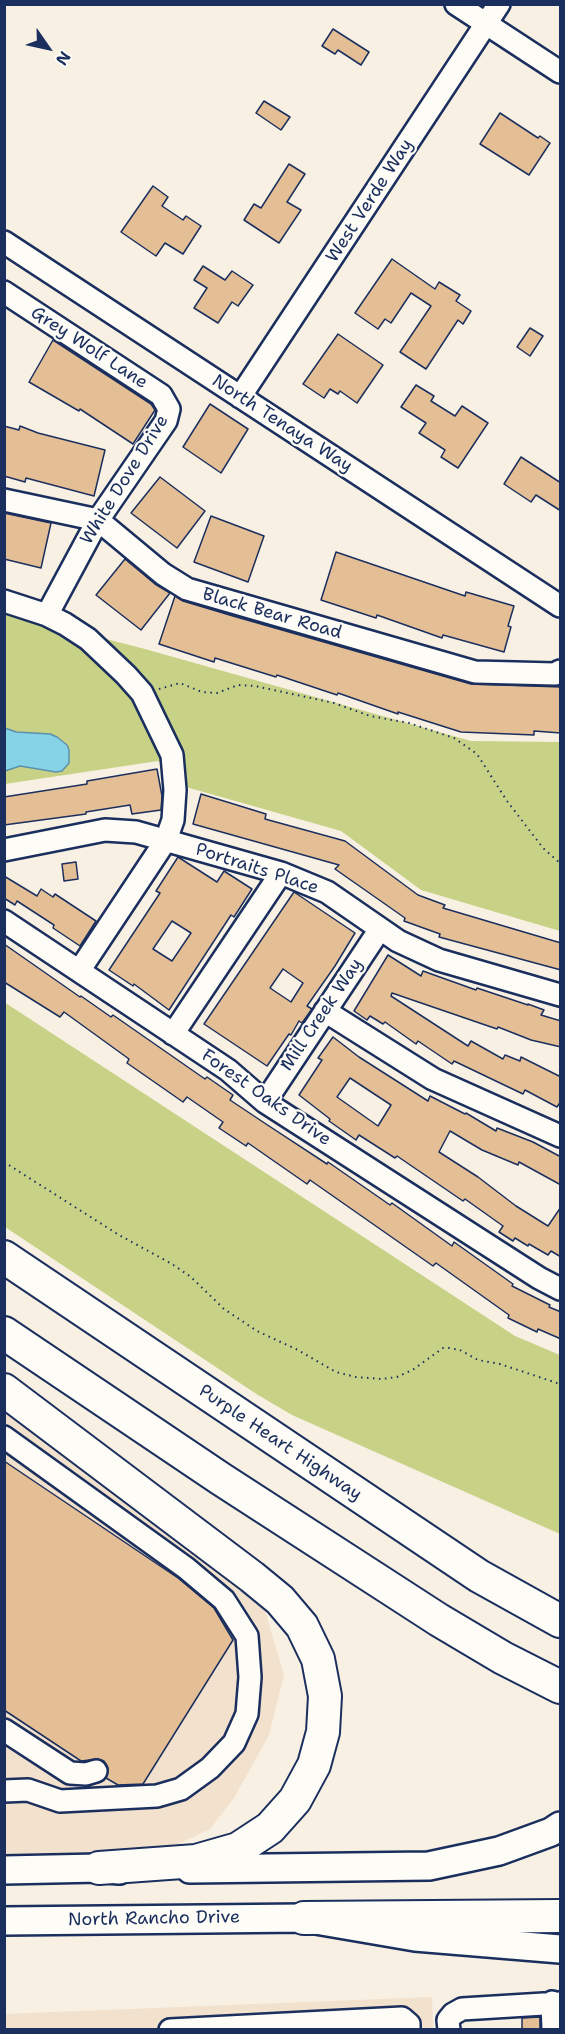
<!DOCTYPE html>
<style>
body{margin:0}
#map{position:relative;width:565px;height:2034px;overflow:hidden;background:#f8f0e3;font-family:"Shantell Sans",sans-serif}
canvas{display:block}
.frame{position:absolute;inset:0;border:6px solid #1b2f5e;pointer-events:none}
.north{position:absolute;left:18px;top:18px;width:60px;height:60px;-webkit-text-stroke:4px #fdfcf7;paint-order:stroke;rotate:124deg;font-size:16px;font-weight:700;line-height:24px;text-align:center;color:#1b2f5e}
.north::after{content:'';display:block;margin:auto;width:21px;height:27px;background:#1b2f5e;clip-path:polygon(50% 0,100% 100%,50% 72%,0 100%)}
</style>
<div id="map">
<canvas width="565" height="2034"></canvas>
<div class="frame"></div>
<div class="north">N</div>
</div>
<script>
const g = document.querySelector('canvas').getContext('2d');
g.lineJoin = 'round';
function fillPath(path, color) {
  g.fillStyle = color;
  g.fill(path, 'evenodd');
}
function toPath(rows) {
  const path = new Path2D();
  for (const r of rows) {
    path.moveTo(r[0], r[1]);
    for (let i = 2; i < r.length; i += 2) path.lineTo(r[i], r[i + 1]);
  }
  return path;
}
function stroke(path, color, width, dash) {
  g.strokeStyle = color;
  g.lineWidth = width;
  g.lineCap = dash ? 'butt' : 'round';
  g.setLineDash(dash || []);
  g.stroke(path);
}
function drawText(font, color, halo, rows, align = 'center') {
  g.font = font + ' "Shantell Sans",sans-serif';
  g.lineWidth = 4.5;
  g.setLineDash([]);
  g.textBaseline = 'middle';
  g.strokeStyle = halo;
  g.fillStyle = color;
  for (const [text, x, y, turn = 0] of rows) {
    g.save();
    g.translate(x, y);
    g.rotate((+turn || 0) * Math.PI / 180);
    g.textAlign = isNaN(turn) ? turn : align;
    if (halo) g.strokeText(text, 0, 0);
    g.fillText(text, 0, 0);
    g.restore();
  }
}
fillPath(toPath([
 [4,1407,263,1604,284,1675,269,1735,234,1798,210,1829,164,1851,5,1855],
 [432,1997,433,2029,5,2030,4,2014]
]), '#f2e1cc');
fillPath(toPath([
 [5,613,145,649,471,741,560,742,560,931,421,890,341,831,186,787,158,761,5,784],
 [4,1002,515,1336,560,1355,560,1534,292,1415,258,1395,5,1227]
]), '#c7d286');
const water = toPath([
 [5,728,16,732,50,734,57,737,67,745,69,750,69,763,62,771,56,772,20,766,5,771,5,728]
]);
fillPath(water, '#86d3e5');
stroke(water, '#5b91af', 1.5);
const building = toPath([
 [333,29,369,52,361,65,338,50,335,54,322,46,333,29],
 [264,101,290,117,281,130,256,113,264,101],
 [500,113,538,138,540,136,550,143,529,175,480,144,500,113],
 [289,164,305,174,287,202,301,210,279,243,244,220,254,204,261,208,289,164],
 [153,186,168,197,162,206,183,220,186,216,201,226,183,254,165,243,156,256,121,232,153,186],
 [392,259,435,289,439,282,460,295,456,301,471,311,463,324,458,320,426,369,400,352,431,306,411,293,391,323,385,319,378,329,355,313,392,259],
 [203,266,225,280,232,271,253,285,238,306,232,302,218,323,194,308,207,288,194,280,203,266],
 [530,328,543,336,530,356,517,347,530,328],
 [338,334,383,365,357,403,340,391,338,394,330,389,324,398,303,384,338,334],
 [53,340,151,404,155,410,133,444,80,409,79,411,29,382,53,340],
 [416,385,434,396,431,401,455,416,462,406,488,423,458,468,441,457,445,450,419,433,426,423,401,407,416,385],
 [210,404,248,429,221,473,183,447,210,404],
 [4,426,19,430,20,426,38,433,105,450,94,496,26,478,25,482,4,476,4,426],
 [521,457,561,483,561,511,536,495,531,502,504,484,521,457],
 [160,477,205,511,177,548,131,513,160,477],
 [4,513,51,523,41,568,4,559,4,513],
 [211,516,264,536,248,582,194,562,211,516],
 [336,552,465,596,466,592,514,606,508,626,511,627,504,652,443,635,442,638,377,615,376,618,321,600,336,552],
 [125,559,155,584,170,593,141,630,96,595,125,559],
 [175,596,183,601,233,616,471,684,561,687,561,733,534,731,534,735,461,732,398,712,398,714,338,693,337,695,277,675,276,677,215,658,214,662,159,644,175,596],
 [157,769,162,796,161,810,132,814,130,805,86,812,86,814,4,825,4,797,87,784,87,781,157,769],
 [201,794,266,814,265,819,345,841,418,895,445,905,443,908,561,943,561,970,439,937,440,934,404,921,405,918,335,869,339,865,193,824,201,794],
 [178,857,217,882,224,871,252,889,234,917,231,915,169,1010,134,984,133,986,109,970,160,893,156,891,178,857],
 [172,921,191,933,172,961,153,949,172,921],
 [76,862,78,879,64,881,62,864,76,862],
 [4,876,37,896,41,889,53,897,55,894,96,921,80,946,53,928,54,925,17,901,15,905,4,898,4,876],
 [294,892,355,933,335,966,307,1006,312,1009,302,1023,299,1021,291,1035,289,1034,267,1066,204,1024,294,892],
 [283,969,303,983,291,1002,270,988,283,969],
 [4,944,80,997,81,996,111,1017,113,1015,205,1079,207,1077,233,1095,230,1100,266,1124,327,1164,328,1162,390,1205,392,1203,452,1246,454,1242,513,1284,512,1286,550,1305,549,1307,561,1312,561,1339,538,1329,537,1332,508,1318,509,1315,436,1263,433,1266,310,1180,307,1184,248,1143,246,1146,219,1128,223,1122,187,1097,183,1102,127,1063,129,1059,64,1012,60,1017,4,982,4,944],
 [388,955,421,976,423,971,476,990,477,988,528,1005,528,1004,544,1010,541,1015,561,1021,561,1047,531,1040,498,1027,497,1029,392,993,391,996,468,1046,471,1041,503,1059,505,1055,520,1061,521,1057,561,1077,561,1101,557,1107,525,1090,523,1094,454,1061,452,1064,418,1041,416,1044,385,1022,383,1024,370,1016,367,1020,354,1011,388,955],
 [333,1037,359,1057,428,1101,430,1096,465,1114,466,1113,496,1131,497,1128,533,1142,561,1157,561,1185,519,1162,518,1165,482,1150,450,1131,439,1152,478,1177,516,1206,548,1226,561,1207,561,1257,551,1251,548,1255,529,1244,528,1246,515,1238,513,1241,499,1232,503,1226,465,1199,463,1201,397,1156,395,1158,359,1135,356,1140,329,1121,330,1119,299,1095,322,1060,318,1058,333,1037],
 [350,1078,391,1105,378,1126,337,1097,350,1078],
 [4,1461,178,1578,214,1608,233,1640,143,1784,118,1785,106,1778,108,1768,104,1761,98,1759,81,1761,4,1710,4,1461],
 [540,2017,540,2030,522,2030,522,2018,540,2017]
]);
fillPath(building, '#e4bf95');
stroke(building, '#1b2f5e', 1.5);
const minor = toPath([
 [456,4,560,72],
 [4,242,560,606],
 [4,292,161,395,169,409,166,421,98,520,47,615],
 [240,397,499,4],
 [4,500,98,520,163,574,187,589,475,672,555,674,560,671],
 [4,601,47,615,65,624,88,639,126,675,142,693,172,755,175,790,173,820,166,840,79,971],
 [4,850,105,830,136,832,281,873,327,892,398,941,439,960,560,995],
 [4,921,228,1070,265,1102,539,1278,560,1289],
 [325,1011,433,1079,560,1136],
 [173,1034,281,873],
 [265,1102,380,929],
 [4,1437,186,1568,224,1600,247,1636,250,1677,247,1714,234,1743,210,1768,181,1789,157,1796,60,1801,28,1790,4,1791],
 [4,1730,70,1773,86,1774,96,1771],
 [552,2002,553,2030],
 [170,2030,402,2018,409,2024,409,2030],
 [449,2030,448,2020,453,2014,462,2009,560,2003]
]);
const major = toPath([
 [190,1869,429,1866,499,1851,551,1832,560,1826],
 [4,1870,99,1868,119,1870],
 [4,1921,304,1918,415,1937,560,1949]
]);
const highway = toPath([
 [4,1257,479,1576,560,1621],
 [4,1333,221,1479,439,1620,503,1658,560,1687],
 [4,1390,252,1577,280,1600,302,1626,318,1659,325,1696,323,1732,314,1765,295,1800,270,1828,238,1849,196,1861,99,1868],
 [304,1918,560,1916]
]);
stroke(minor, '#1b2f5e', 26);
stroke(major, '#1b2f5e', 32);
stroke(highway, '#1b2f5e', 36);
stroke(toPath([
 [159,689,180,683,202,692,217,693,238,685,255,686,334,703,370,716,409,723,454,738,477,754,507,801,543,848,560,863],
 [4,1162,119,1235,172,1264,191,1277,224,1309,257,1331,298,1350,336,1372,356,1377,382,1379,397,1377,414,1369,443,1348,449,1348,460,1350,478,1360,500,1364,560,1384]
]), '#1b2f5e', 2, [1.5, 4.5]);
stroke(minor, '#fdfcf7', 21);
stroke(major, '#fdfcf7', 27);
stroke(highway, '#fdfcf7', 32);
drawText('18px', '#1b2f5e', '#fdfcf7', [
 ["West Verde Way",370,201,-57],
 ["Grey Wolf Lane",89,348,33],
 ["North Tenaya Way",282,424,33],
 ["White Dove Drive",125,480,-58],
 ["Black Bear Road",272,614,16],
 ["Portraits Place",257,869,18],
 ["Mill Creek Way",322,1015,-56],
 ["Forest Oaks Drive",266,1098,35],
 ["Purple Heart Highway",280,1443,34],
 ["North Rancho Drive",154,1919,-1]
]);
</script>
